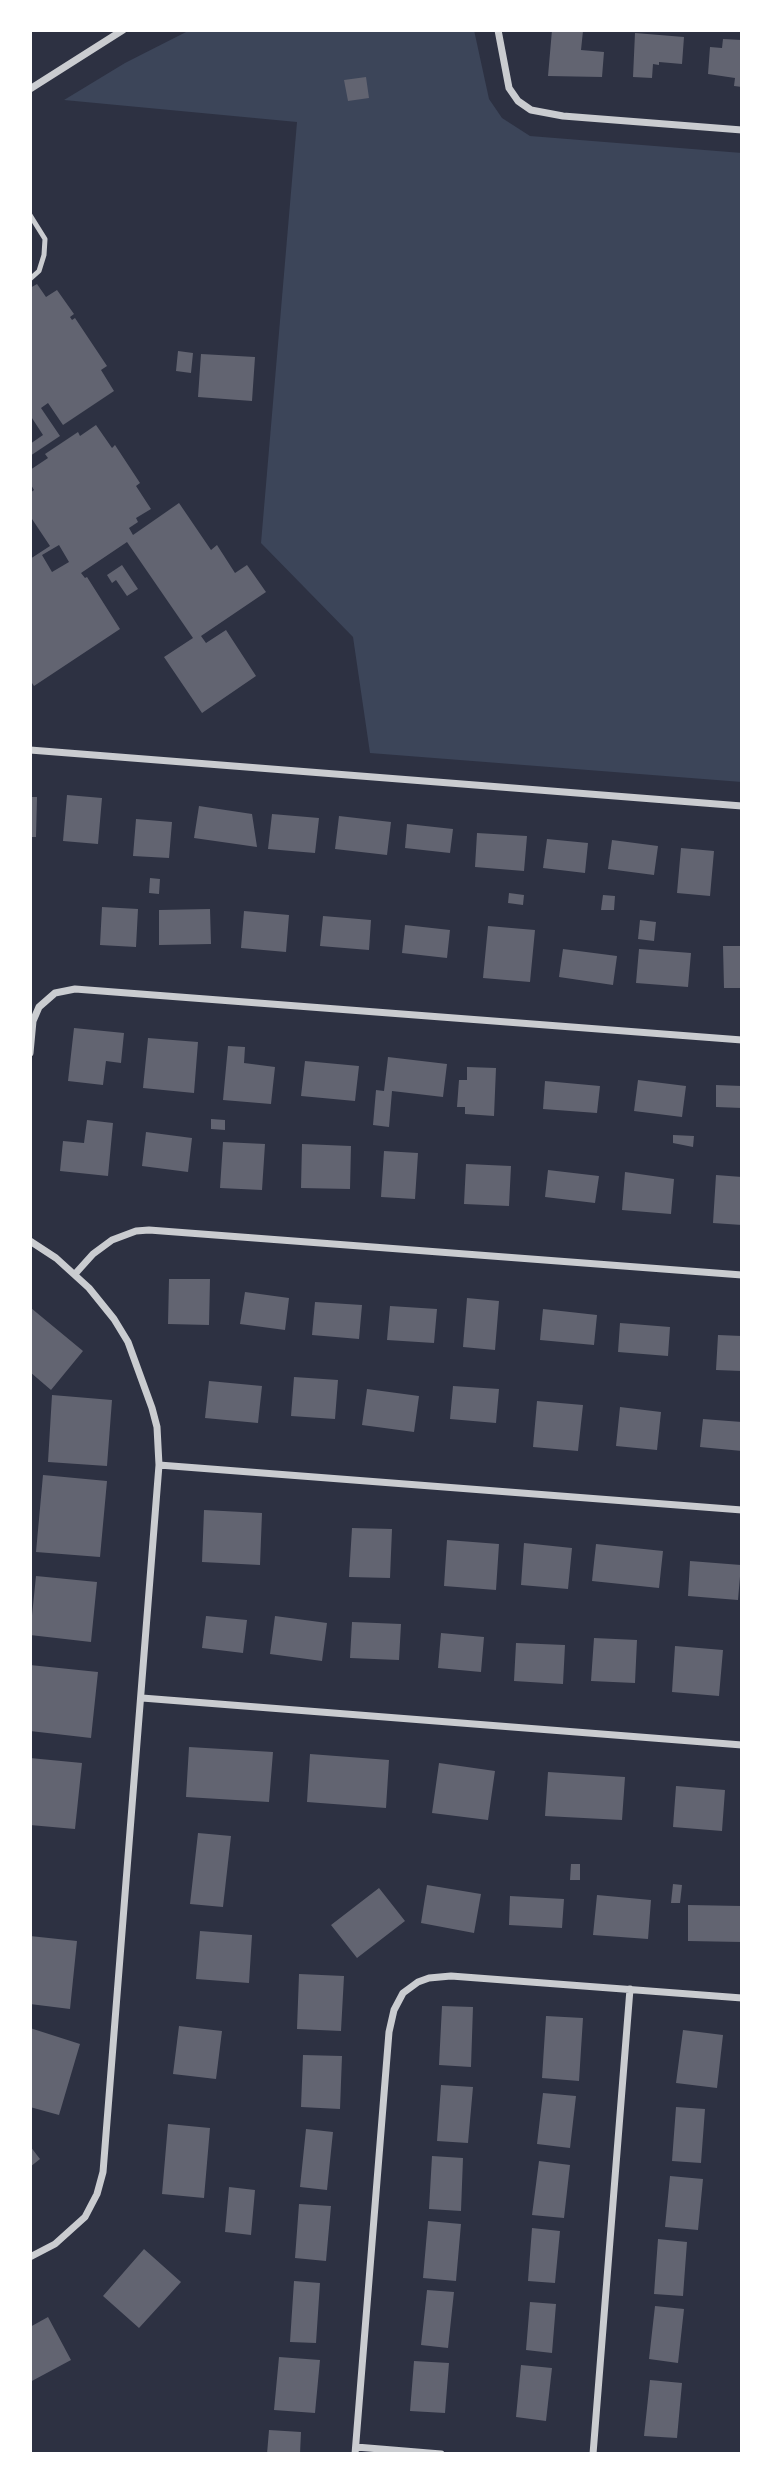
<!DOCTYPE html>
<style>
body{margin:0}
#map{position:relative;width:772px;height:2484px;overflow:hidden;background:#2d3142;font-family:"Roboto Serif",serif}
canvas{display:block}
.frame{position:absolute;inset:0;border:32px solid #fff;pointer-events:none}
</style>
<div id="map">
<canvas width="772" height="2484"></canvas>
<div class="frame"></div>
</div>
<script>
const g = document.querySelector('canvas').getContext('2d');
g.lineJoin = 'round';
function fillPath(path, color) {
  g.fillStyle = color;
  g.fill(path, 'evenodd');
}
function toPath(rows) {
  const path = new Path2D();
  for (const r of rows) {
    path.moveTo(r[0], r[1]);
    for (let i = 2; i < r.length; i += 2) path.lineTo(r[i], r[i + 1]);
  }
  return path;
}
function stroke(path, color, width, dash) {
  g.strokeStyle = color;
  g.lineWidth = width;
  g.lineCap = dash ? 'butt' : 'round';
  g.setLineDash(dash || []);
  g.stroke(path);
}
fillPath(toPath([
 [190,30,474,30,489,99,502,118,530,136,742,153,742,782,370,753,353,637,261,543,297,122,64,100,125,63]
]), '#3c4559');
fillPath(toPath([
 [552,30,583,31,581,50,604,52,602,77,548,76],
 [635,33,684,37,682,64,659,62,659,65,653,64,652,78,633,77],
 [723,39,742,40,742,87,734,86,735,78,708,74,710,47,722,48],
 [366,77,369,98,348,101,344,80],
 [37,284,46,297,57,290,74,314,70,317,72,320,75,318,107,366,101,370,114,391,63,425,48,403,41,408,60,436,30,456,30,444,43,435,30,415,30,288],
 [178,351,193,353,191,373,176,371],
 [201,354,255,357,252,401,198,397],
 [96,425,112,448,115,445,140,483,136,486,151,509,136,518,138,522,129,528,133,535,179,503,211,550,217,545,235,573,247,565,266,592,201,636,206,643,226,630,256,676,202,713,164,657,193,638,127,542,81,573,85,578,87,577,120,629,34,686,30,680,30,559,50,546,30,516,30,493,34,490,30,483,30,470,48,458,45,454,78,432,80,436],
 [59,545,69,562,52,572,42,555],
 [122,565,138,589,127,596,116,580,112,583,107,575],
 [67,795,102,798,98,844,63,841],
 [30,797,37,797,36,837,30,837],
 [199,806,252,814,257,847,194,838],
 [272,814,319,818,315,853,268,849],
 [339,816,391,822,387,855,335,849],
 [136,819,172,822,169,858,133,856],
 [407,824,453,829,450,853,405,848],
 [477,833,527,836,524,871,475,867],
 [547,839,588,843,585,873,543,868],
 [612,840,658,846,654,875,608,869],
 [681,848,714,851,710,896,677,893],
 [150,878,160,879,159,894,149,893],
 [509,893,524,895,523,905,508,903],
 [603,895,615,896,614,910,601,910],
 [102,907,138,909,136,947,100,945],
 [210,909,211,944,159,945,159,910],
 [244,911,289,915,286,952,241,948],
 [323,916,371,920,369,950,320,946],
 [640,920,656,922,654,941,638,939],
 [405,925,450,930,447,958,402,953],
 [488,926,535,930,530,982,483,978],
 [723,946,742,946,742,988,724,988],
 [563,949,617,956,613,985,559,977],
 [639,949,691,953,688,987,636,983],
 [74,1028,124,1033,121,1063,106,1061,103,1085,68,1081],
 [148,1038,198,1042,194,1093,143,1088],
 [228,1046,245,1047,244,1063,275,1067,271,1104,223,1100],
 [388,1057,447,1064,443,1097,392,1091,389,1127,373,1125,376,1090,384,1091],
 [305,1061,359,1066,355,1101,301,1096],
 [467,1067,496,1068,494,1116,465,1114,465,1107,457,1107,459,1080,467,1080],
 [638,1080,686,1086,682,1117,634,1111],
 [545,1081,600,1086,597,1113,543,1109],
 [716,1085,742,1086,742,1108,716,1107],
 [211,1119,225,1120,225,1130,211,1129],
 [87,1120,113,1123,108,1176,60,1171,63,1141,84,1143],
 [146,1132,192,1138,188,1172,142,1166],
 [673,1135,694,1136,693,1147,673,1143],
 [223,1142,265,1144,262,1190,220,1188],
 [302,1144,351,1146,350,1189,301,1188],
 [384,1151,418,1153,415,1199,381,1197],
 [466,1164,511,1166,509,1206,464,1204],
 [548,1170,599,1176,595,1203,545,1197],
 [625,1172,674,1179,671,1214,622,1210],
 [716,1175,742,1177,742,1225,713,1223],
 [169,1279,210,1279,209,1325,168,1324],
 [245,1292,289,1298,285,1330,240,1324],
 [467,1298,499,1301,495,1350,463,1347],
 [315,1302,362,1305,359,1339,312,1335],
 [390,1306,437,1309,434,1343,387,1340],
 [31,1308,83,1351,51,1390,30,1372],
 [543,1309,597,1315,594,1345,540,1340],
 [620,1323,670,1327,668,1356,618,1352],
 [718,1335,742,1336,742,1371,716,1370],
 [294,1377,338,1380,335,1419,291,1416],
 [209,1381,262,1386,258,1423,205,1418],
 [453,1386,499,1389,496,1423,450,1419],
 [367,1389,419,1396,414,1432,362,1425],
 [52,1395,112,1400,107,1466,48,1462],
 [537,1401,583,1405,578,1451,533,1447],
 [620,1407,661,1412,657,1450,616,1446],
 [703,1419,742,1422,742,1451,700,1447],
 [43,1475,107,1481,100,1557,36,1552],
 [204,1510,262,1513,260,1565,202,1562],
 [352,1528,392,1529,390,1578,349,1577],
 [447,1540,499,1544,496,1590,444,1586],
 [524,1543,572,1548,568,1589,521,1585],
 [596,1544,663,1551,659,1588,592,1581],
 [690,1561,741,1565,738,1600,688,1596],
 [36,1576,97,1582,91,1642,30,1635],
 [206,1616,247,1620,243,1653,202,1648],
 [275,1616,327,1623,322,1661,270,1654],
 [352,1622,401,1624,399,1660,350,1658],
 [441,1633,484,1637,481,1672,438,1668],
 [594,1638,637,1640,635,1683,591,1681],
 [516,1643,565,1645,563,1684,514,1681],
 [675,1646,723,1650,719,1696,672,1692],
 [30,1665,98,1672,91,1738,30,1731],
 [189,1747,273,1752,269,1802,186,1797],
 [310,1754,389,1760,386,1808,307,1802],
 [30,1758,82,1763,75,1829,30,1825],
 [439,1763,495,1771,488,1820,432,1813],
 [548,1772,625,1777,622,1820,545,1816],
 [676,1786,725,1790,722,1831,673,1827],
 [198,1833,231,1836,223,1907,190,1904],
 [571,1864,580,1864,580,1880,570,1880],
 [673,1884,682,1885,680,1903,671,1903],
 [427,1885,481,1894,474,1933,421,1923],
 [379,1888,405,1921,357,1958,331,1925],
 [597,1895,651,1900,648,1939,593,1935],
 [510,1896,564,1899,562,1928,509,1925],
 [688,1905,742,1906,742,1942,688,1941],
 [200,1931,252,1935,249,1983,196,1979],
 [30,1936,77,1941,70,2009,30,2004],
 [299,1974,344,1976,341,2031,297,2029],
 [442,2006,473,2007,471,2067,439,2065],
 [546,2016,583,2018,579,2081,542,2078],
 [179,2026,222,2031,216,2079,173,2074],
 [30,2028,80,2044,59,2115,30,2107],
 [683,2030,723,2035,717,2088,676,2083],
 [303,2055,342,2056,340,2109,301,2107],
 [441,2085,473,2087,468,2143,437,2141],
 [543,2093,576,2096,570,2148,537,2144],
 [676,2107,705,2109,701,2163,672,2161],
 [168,2124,210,2128,204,2198,162,2194],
 [306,2129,333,2132,327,2190,300,2187],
 [30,2146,40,2159,30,2167],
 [432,2156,463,2158,461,2211,429,2209],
 [539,2161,570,2165,564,2218,532,2215],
 [670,2176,703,2179,698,2230,665,2227],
 [229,2187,255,2190,251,2235,225,2232],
 [299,2204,331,2206,326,2261,295,2258],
 [428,2221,461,2224,456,2281,423,2278],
 [532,2228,560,2231,555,2283,528,2281],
 [658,2239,687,2242,683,2296,654,2294],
 [144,2249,181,2282,139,2328,103,2296],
 [294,2281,320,2283,316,2343,290,2342],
 [427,2290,454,2292,448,2348,421,2345],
 [530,2302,556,2304,552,2353,526,2350],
 [655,2306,684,2309,678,2363,649,2359],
 [48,2317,71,2360,30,2382,30,2327],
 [279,2357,320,2360,315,2413,274,2410],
 [414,2361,449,2363,445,2413,410,2411],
 [521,2365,552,2368,546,2421,516,2417],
 [650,2380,682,2383,677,2438,644,2436],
 [269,2430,301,2432,300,2454,267,2454]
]), '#626471');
stroke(toPath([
 [30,215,45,239,44,255,39,271,30,279]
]), '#caccd0', 5);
stroke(toPath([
 [498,30,509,88,518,101,531,110,563,116,742,130],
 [30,89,123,30],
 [30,750,742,806],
 [30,1053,33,1021,39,1007,55,993,75,989,742,1040],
 [30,1241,56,1258,89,1288,114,1319,128,1342,152,1408,157,1427,159,1465,103,2172,97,2194,85,2217,55,2244,30,2257],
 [75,1274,93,1254,112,1240,136,1231,149,1230,742,1275],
 [159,1465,742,1510],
 [142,1698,742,1745],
 [356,2447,441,2454],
 [355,2454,389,2032,394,2010,403,1993,418,1982,429,1978,451,1976,742,1998],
 [593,2454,630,1989]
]), '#caccd0', 7);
</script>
